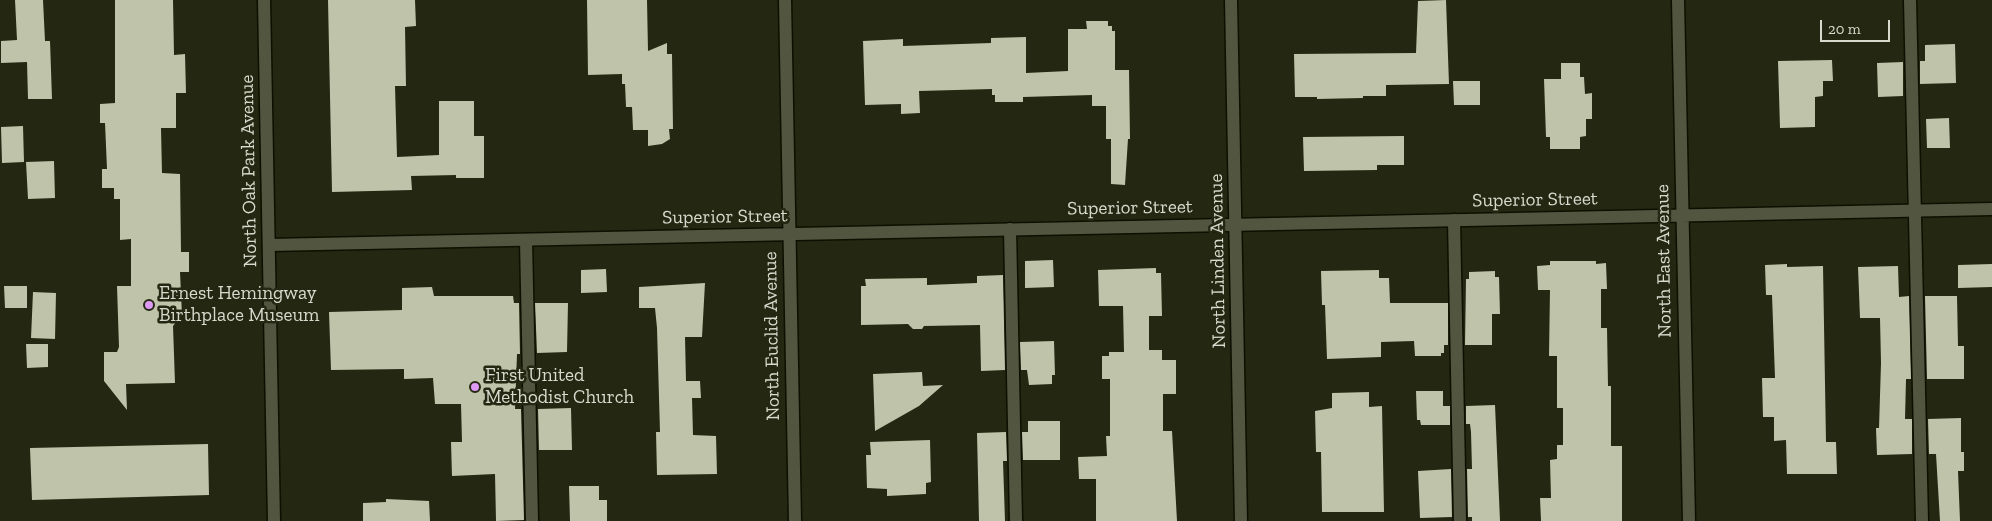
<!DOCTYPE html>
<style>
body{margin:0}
#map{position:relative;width:1992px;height:521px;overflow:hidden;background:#242712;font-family:"Zilla Slab",serif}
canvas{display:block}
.scale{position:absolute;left:1820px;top:20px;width:70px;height:22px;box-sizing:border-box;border:2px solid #d8dacd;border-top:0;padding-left:6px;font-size:15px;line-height:18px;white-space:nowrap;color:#d8dacd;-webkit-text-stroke:4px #242712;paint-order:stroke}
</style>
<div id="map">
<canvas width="1992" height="521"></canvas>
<div class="scale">20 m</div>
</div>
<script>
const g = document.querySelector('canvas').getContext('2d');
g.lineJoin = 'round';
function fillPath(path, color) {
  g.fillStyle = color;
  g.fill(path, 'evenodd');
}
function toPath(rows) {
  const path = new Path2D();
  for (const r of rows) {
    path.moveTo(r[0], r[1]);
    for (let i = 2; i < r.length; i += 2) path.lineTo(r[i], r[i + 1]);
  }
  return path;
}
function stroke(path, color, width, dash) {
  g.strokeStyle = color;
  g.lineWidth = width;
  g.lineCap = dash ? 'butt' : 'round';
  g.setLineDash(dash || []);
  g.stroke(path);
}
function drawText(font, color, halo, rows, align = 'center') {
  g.font = font + ' "Zilla Slab",serif';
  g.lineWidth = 5;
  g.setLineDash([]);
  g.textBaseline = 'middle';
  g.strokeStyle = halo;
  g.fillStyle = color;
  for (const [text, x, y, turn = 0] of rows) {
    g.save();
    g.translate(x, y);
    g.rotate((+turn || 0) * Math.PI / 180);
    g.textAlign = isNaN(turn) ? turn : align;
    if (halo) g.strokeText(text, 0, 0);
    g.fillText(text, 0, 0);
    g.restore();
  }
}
fillPath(toPath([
 [15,0,43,0,45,41,50,41,52,99,28,99,27,62,1,63,1,41,17,40],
 [115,0,173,0,174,55,185,54,186,93,176,93,176,128,161,128,162,173,180,174,181,252,189,252,189,272,180,272,182,315,173,326,175,383,126,384,127,410,104,381,104,352,117,352,119,347,117,286,131,286,131,239,120,240,120,199,114,199,114,188,102,188,102,169,107,169,105,123,100,123,100,104,115,103],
 [328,0,415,0,416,26,405,27,406,86,395,86,397,157,439,155,439,101,474,101,474,136,484,136,484,178,456,178,456,175,411,176,412,190,332,192],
 [587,0,647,0,648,51,667,43,667,54,672,54,673,129,669,129,670,139,662,144,648,146,648,130,633,130,632,107,626,107,625,84,622,84,622,74,588,75],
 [1446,0,1449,84,1386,85,1386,96,1363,96,1363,98,1317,99,1317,97,1295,97,1294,54,1416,53,1418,1],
 [1086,21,1108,21,1108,26,1112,26,1112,31,1115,31,1115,70,1129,70,1130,139,1128,139,1125,185,1111,184,1111,139,1106,139,1106,106,1092,106,1092,95,1023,97,1023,102,995,102,995,95,992,95,992,89,919,91,920,113,901,114,901,104,865,105,863,41,903,39,903,46,991,43,991,38,1026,37,1026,73,1068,71,1068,29,1087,29],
 [1955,44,1956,83,1920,84,1920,61,1925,61,1925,45],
 [1832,60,1833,81,1823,81,1823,96,1815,97,1815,127,1780,128,1778,61],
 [1903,62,1903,96,1878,97,1877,63],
 [1561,63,1580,63,1580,77,1584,77,1585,94,1592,93,1592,119,1586,119,1586,136,1580,137,1580,149,1550,149,1550,137,1546,137,1544,79,1561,79],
 [1453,81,1480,81,1480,105,1454,105],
 [1949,118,1950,148,1927,148,1926,119],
 [23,126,24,162,2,163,1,127],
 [1404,136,1404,165,1377,165,1377,170,1304,171,1303,137],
 [54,161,55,198,28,199,26,162],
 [1053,260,1054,287,1025,288,1025,261],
 [1550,261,1596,261,1596,264,1606,263,1607,289,1601,289,1601,328,1607,328,1608,386,1611,386,1611,446,1622,446,1622,521,1541,521,1540,498,1551,498,1550,460,1557,459,1557,445,1563,445,1563,408,1557,408,1557,356,1549,356,1550,290,1538,290,1537,266,1550,265],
 [1787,264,1787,267,1823,266,1826,442,1836,442,1837,474,1787,474,1786,440,1774,441,1774,417,1763,417,1762,378,1775,378,1772,295,1766,295,1765,265],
 [1992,264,1992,287,1958,288,1958,265],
 [1898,266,1899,297,1909,296,1911,379,1906,379,1905,419,1912,419,1912,454,1877,455,1876,428,1879,428,1881,363,1880,318,1860,318,1858,267],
 [1156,268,1156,273,1161,273,1162,316,1149,316,1149,350,1162,350,1162,360,1176,360,1176,394,1163,394,1163,431,1172,431,1177,521,1096,521,1096,479,1079,479,1078,457,1107,456,1106,436,1110,436,1110,379,1102,379,1102,356,1109,356,1109,352,1124,352,1123,306,1099,306,1098,270],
 [606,269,607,292,581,293,581,270],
 [1379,270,1379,278,1389,278,1390,303,1448,303,1448,345,1444,345,1444,353,1441,353,1441,356,1415,356,1414,341,1381,342,1381,357,1327,359,1325,305,1322,305,1321,271],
 [1495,271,1495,277,1499,277,1500,314,1492,314,1492,345,1465,345,1466,279,1469,279,1469,272],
 [1003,275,1005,370,981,371,980,325,924,326,922,329,913,329,908,324,861,325,861,286,866,286,865,279,927,278,927,285,977,283,977,276],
 [705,283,702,337,685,337,686,381,700,381,701,398,692,398,693,435,716,436,717,474,657,475,656,432,660,432,657,328,655,308,639,308,639,287],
 [4,286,27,286,27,308,5,308],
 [432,287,434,296,513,296,514,303,519,303,520,354,517,354,515,409,521,409,524,520,496,521,495,474,452,476,451,442,462,442,461,404,435,404,433,378,404,379,404,369,331,370,329,312,402,310,402,288],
 [33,292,56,293,55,339,31,338],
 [1925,296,1957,296,1958,346,1964,346,1964,379,1927,379],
 [535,303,568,303,567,352,537,353],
 [1054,341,1055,375,1052,375,1052,384,1029,385,1027,370,1021,370,1020,342],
 [26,344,48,344,48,367,27,368],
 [922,372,923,386,943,385,919,406,875,431,873,374],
 [1416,391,1443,391,1443,406,1450,406,1450,425,1421,425,1420,420,1417,420],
 [1369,392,1369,407,1382,406,1384,512,1322,512,1321,452,1316,452,1315,411,1332,408,1332,393],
 [1495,405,1500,521,1472,521,1472,517,1468,517,1467,469,1472,469,1471,432,1470,424,1466,424,1466,406],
 [571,408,572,450,539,450,538,409],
 [1961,418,1961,452,1964,452,1964,471,1958,471,1960,521,1940,521,1936,454,1929,454,1928,419],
 [1028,421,1060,421,1060,460,1023,460,1022,432,1028,432],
 [1006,432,1007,461,1003,461,1005,521,979,521,977,433],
 [930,440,931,482,926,483,926,494,887,496,887,489,867,488,866,455,871,455,870,442],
 [208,444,209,495,32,500,30,448],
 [1451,469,1452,517,1420,518,1418,471],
 [569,486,599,486,599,500,607,500,607,521,570,521],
 [386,499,429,501,430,521,363,521,363,503,386,502]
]), '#bec3a9');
const service = toPath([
 [1910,0,1922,521],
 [1454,220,1460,521],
 [1010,229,1016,521],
 [526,240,532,521]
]);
const minor = toPath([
 [785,0,795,521],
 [1231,0,1241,521],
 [1678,0,1689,521],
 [269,245,1992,209]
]);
const tertiary = toPath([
 [264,0,274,521]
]);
stroke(service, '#0d1000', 15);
stroke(minor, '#0d1000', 15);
stroke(tertiary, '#0d1000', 15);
stroke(service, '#525640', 12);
stroke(minor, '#525640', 12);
stroke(tertiary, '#525640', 12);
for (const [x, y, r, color] of [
 [149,305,5,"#dd99f4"],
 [475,387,5,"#dd99f4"]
]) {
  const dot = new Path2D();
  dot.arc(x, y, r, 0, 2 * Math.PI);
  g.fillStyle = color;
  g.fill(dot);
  stroke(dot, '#242712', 2);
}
drawText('19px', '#d8dacd', '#242712', [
 ["North Oak Park Avenue",249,171,-91],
 ["Superior Street",1535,200,-1],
 ["Superior Street",1130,208,-1],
 ["Superior Street",725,217,-1],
 ["North Linden Avenue",1218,261,-91],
 ["North East Avenue",1664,261,-91],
 ["North Euclid Avenue",772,336,-91]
]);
drawText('19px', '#d8dacd', '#242712', [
 ["Ernest Hemingway",159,294],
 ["Birthplace Museum",159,316],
 ["First United",485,376],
 ["Methodist Church",485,398]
], 'left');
</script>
